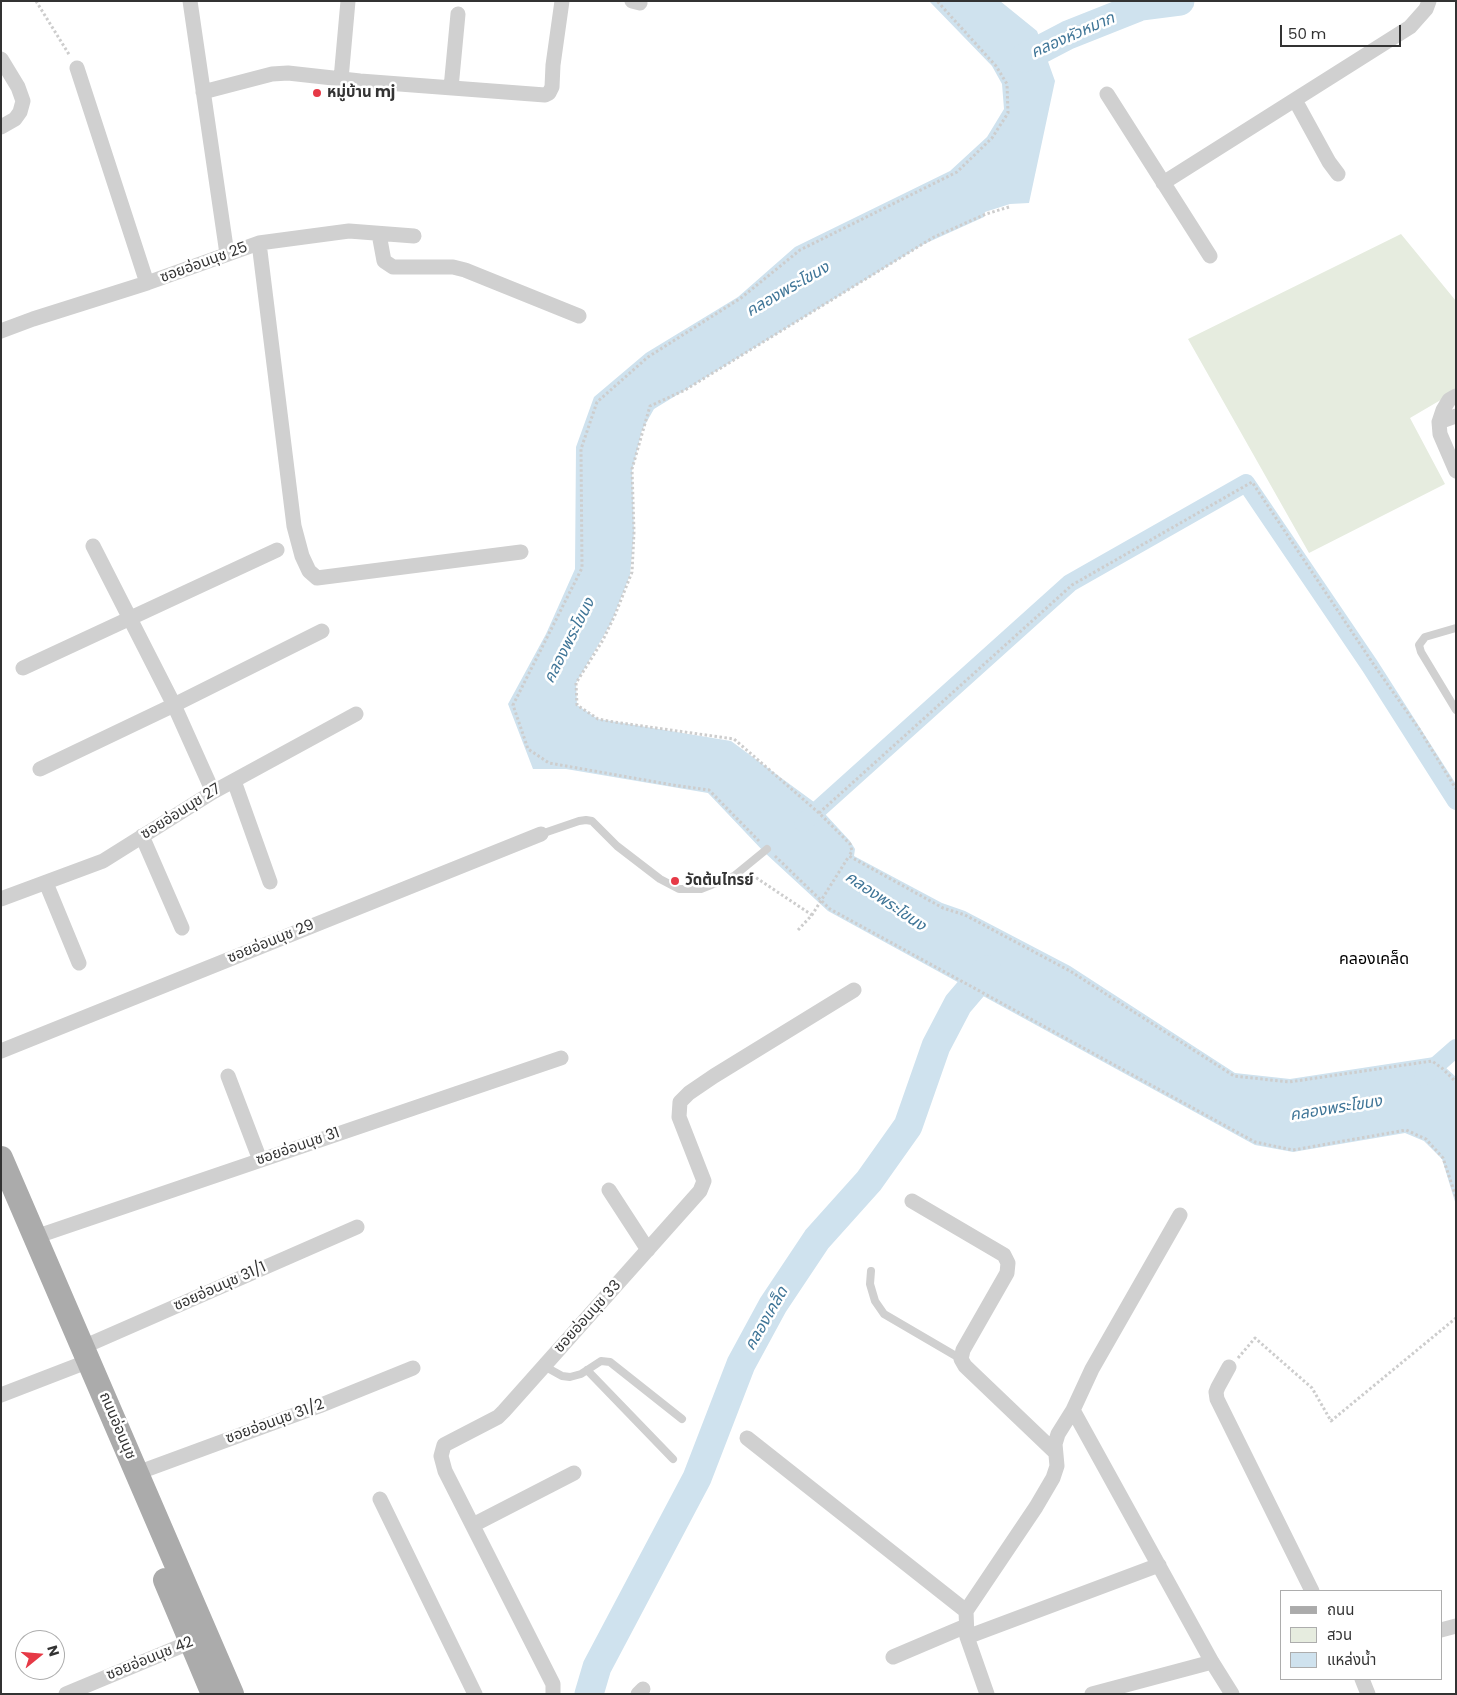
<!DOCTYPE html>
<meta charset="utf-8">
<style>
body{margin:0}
#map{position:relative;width:1457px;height:1695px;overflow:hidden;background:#fff;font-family:Poppins,"Noto Sans Thai",sans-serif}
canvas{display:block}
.frame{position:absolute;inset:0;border:2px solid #333;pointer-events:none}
.legend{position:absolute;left:1280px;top:1590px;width:162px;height:90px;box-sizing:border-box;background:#fff;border:1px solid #adadad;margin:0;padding:6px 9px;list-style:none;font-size:15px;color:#333}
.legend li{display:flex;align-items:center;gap:10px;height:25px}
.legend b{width:25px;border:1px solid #adadad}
.north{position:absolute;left:15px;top:1630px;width:50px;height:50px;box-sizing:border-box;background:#fff;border:1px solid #adadad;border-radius:50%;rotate:73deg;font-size:14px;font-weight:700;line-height:20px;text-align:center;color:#333}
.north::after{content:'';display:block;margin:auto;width:18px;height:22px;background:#e63946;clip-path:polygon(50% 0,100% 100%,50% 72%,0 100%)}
.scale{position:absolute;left:1280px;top:25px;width:121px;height:22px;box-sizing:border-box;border:2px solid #333;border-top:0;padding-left:6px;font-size:15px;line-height:18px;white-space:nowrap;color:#333;-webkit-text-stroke:4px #fff;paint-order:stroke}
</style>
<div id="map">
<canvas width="1457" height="1695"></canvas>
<div class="frame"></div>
<ul class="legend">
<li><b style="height:6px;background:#ababab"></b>ถนน</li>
<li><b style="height:14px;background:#e6ecdf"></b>สวน</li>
<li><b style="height:14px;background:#cfe2ee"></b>แหล่งน้ำ</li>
</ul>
<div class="north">N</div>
<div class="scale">50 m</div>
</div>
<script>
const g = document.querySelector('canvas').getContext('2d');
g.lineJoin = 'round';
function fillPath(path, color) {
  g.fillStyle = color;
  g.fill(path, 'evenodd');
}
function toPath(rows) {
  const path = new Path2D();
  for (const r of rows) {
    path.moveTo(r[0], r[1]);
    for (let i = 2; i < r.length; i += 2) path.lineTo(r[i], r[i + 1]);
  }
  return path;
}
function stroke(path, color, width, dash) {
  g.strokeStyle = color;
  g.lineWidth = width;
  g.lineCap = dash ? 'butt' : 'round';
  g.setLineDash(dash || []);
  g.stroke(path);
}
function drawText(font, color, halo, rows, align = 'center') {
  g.font = font + ' Poppins,"Noto Sans Thai",sans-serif';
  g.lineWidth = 5;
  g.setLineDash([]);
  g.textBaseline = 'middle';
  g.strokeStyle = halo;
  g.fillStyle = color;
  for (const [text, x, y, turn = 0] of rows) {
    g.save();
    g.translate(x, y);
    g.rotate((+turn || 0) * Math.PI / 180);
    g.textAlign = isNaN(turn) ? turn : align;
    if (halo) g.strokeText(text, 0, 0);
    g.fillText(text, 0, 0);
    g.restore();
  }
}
fillPath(toPath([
 [1401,234,1456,301,1456,391,1410,418,1445,484,1309,553,1188,339]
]), '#e6ecdf');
fillPath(toPath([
 [929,1,1000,1,1037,31,1055,81,1029,203,1010,204,985,212,984,217,922,245,654,409,642,430,632,471,634,532,630,575,611,623,576,683,577,705,598,719,731,741,814,802,850,841,855,849,854,856,942,903,965,911,1070,966,1235,1073,1290,1079,1434,1057,1456,1077,1456,1205,1442,1159,1424,1141,1405,1133,1293,1152,1255,1145,828,911,764,852,708,793,566,769,533,769,508,704,546,634,575,569,576,447,594,397,646,353,738,297,795,247,950,171,987,137,1004,109,1002,84,992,66]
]), '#cfe2ee');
stroke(toPath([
 [803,823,1070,583,1246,483,1370,666,1456,801],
 [1423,1077,1456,1048]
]), '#cfe2ee', 18);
stroke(toPath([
 [1024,58,1068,35,1141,6,1180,1],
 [589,1694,597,1667,697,1478,741,1364,773,1305,817,1239,869,1181,908,1126,936,1046,958,1004,987,970]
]), '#cfe2ee', 29);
stroke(toPath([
 [36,1,70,56],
 [1009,207,986,214,934,237,685,390,650,406,632,469,634,532,632,572,615,615,603,640,576,683,577,705,598,719,614,722,734,739,819,813,850,844,852,851,849,856,943,908,965,915,1070,971,1234,1076,1289,1082,1432,1061,1443,1069,1456,1082],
 [819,813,1072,585,1252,482,1374,665,1419,729,1456,789],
 [759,841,709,790,673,785,549,763,528,749,513,705,582,568,581,449,597,402,648,357,741,298,800,250,957,172,992,138,1008,113,1007,84,996,66,937,1],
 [775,856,830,909,1255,1142,1293,1150,1406,1130,1426,1139,1443,1158,1456,1197],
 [752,875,812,915],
 [798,930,812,915,849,856],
 [1238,1358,1255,1338,1312,1388,1331,1421,1456,1318]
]), '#cdcdcd', 3, [2.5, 2.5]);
stroke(toPath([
 [1456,628,1425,637,1419,645,1421,652,1456,710],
 [541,834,579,821,586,820,592,821,617,846,660,879,679,889,701,889,734,876,767,849],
 [871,1271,870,1284,875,1301,884,1314,961,1359],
 [544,1366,562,1376,570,1377,581,1374,601,1361,610,1362,682,1419],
 [587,1370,673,1459]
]), '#d0d0d0', 8);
stroke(toPath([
 [190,1,227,254],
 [632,1,640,3],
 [1,59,18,87,23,101,20,112,15,119,1,127],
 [77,68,147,283],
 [341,79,348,1],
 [451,88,458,14],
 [203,92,272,74,288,73,360,81,545,95,549,93,552,87,553,65,562,1],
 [1107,94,1210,256],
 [1295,100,1329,162,1338,174],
 [1163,183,1410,27,1426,9,1429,1],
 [379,234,384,261,393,267,453,267,465,270,579,316],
 [259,243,294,526,302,556,309,571,317,578,521,552],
 [1,331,33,319,147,283,259,243,349,231,414,236],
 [1456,396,1449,400,1443,410,1439,422,1440,434,1456,471],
 [1439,422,1456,416],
 [93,546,174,705,213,792],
 [23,668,277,550],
 [40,769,174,705,322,631],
 [234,781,270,882],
 [142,836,182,928],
 [46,883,79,963],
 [1,899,103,861,213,792,356,714],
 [1,1051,541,834],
 [228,1076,260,1160],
 [609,1190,648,1250],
 [912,1201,1004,1255,1008,1263,1007,1273,963,1350,961,1359,965,1366,1055,1452],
 [35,1237,561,1058],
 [83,1347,357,1227],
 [1229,1367,1218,1387,1216,1392,1217,1399,1312,1591],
 [1,1395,89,1361],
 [1073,1410,1212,1662,1232,1694],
 [747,1438,966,1611],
 [137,1473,319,1406,413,1368],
 [380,1499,475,1694],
 [473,1525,574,1473],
 [1441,1630,1456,1626],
 [967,1637,1159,1565],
 [893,1657,966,1626],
 [1362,1679,1368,1694],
 [66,1694,198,1639],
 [553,1694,553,1684,445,1471,441,1456,444,1445,498,1417,504,1411,700,1191,704,1181,679,1117,680,1102,689,1093,714,1076,854,990],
 [638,1694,643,1689],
 [987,1694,967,1637,966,1611,1036,1507,1053,1478,1057,1466,1055,1444,1058,1434,1073,1410,1092,1369,1180,1215],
 [1092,1694,1212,1662]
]), '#d0d0d0', 15);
stroke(toPath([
 [1,1158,232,1694],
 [165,1580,213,1694]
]), '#ababab', 24);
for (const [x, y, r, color] of [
 [317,93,5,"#e63946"],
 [675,881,5,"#e63946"]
]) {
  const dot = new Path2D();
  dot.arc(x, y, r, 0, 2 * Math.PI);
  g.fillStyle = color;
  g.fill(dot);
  stroke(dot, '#fff', 2);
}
drawText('bold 15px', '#333', '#fff', [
 ["หมู่บ้าน mj",327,93],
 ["วัดต้นไทรย์",685,881]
], 'left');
drawText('15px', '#333', '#fff', [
 ["ซอยอ่อนนุช 25",204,263,-20],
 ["ซอยอ่อนนุช 27",181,812,-32],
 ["ซอยอ่อนนุช 29",271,942,-22],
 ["ซอยอ่อนนุช 31",298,1147,-19],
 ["ซอยอ่อนนุช 31/1",220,1287,-24],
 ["ซอยอ่อนนุช 33",588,1317,-48],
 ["ซอยอ่อนนุช 31/2",275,1422,-20],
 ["ถนนอ่อนนุช",117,1426,67],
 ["ซอยอ่อนนุช 42",150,1659,-22]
]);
drawText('italic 16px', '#3f7597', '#fff', [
 ["คลองหัวหมาก",1073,36,-24],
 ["คลองพระโขนง",788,290,-30],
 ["คลองพระโขนง",570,641,-63],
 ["คลองพระโขนง",885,902,34],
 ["คลองพระโขนง",1336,1109,-9],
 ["คลองเคล็ด",767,1319,-60]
]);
drawText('16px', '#000', '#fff', [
 ["คลองเคล็ด",1374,960]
]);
</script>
